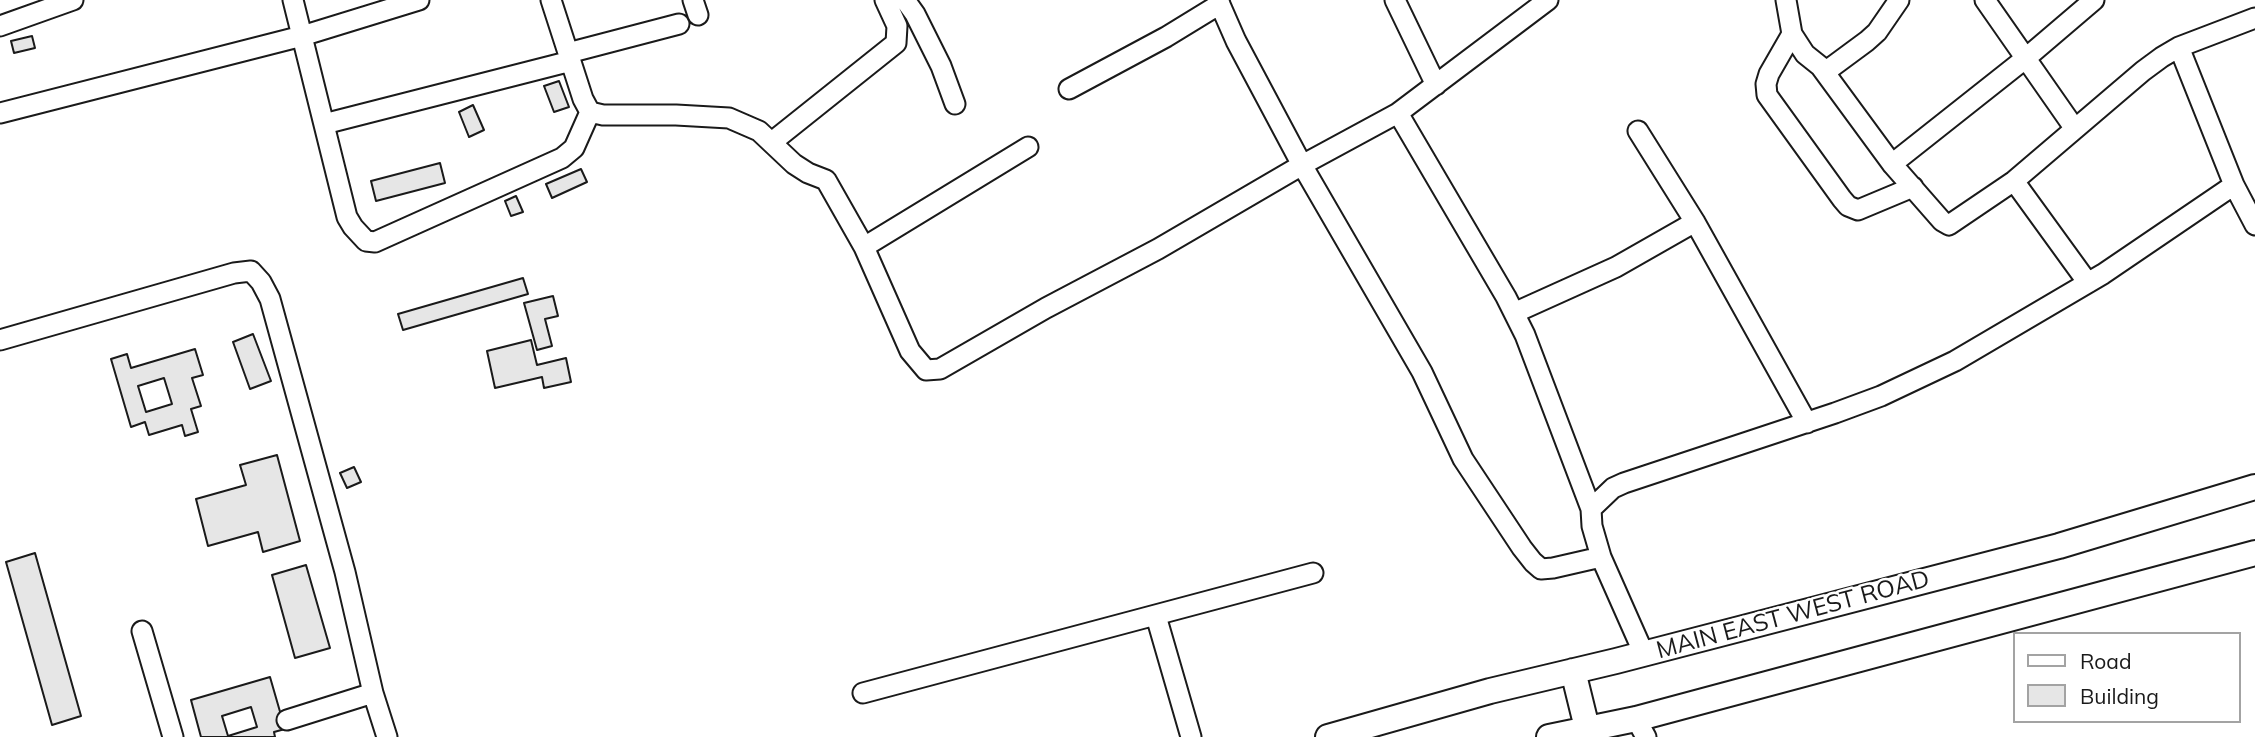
<!DOCTYPE html>
<style>
body{margin:0}
#map{position:relative;width:2255px;height:737px;overflow:hidden;background:#fff;font-family:Mulish,sans-serif}
canvas{display:block}
.legend{position:absolute;left:2013px;top:632px;width:228px;height:91px;box-sizing:border-box;background:#fff;border:2px solid #a3a3a3;margin:0;padding:9px 12px;list-style:none;font-size:21px;color:#1a1a1a}
.legend li{display:flex;align-items:center;gap:14px;height:35px}
.legend b{width:35px;border:2px solid #a3a3a3}
</style>
<div id="map">
<canvas width="2255" height="737"></canvas>
<ul class="legend">
<li><b style="height:9px;background:#fff"></b>Road</li>
<li><b style="height:19px;background:#e6e6e6"></b>Building</li>
</ul>
</div>
<script>
const g = document.querySelector('canvas').getContext('2d');
g.lineJoin = 'round';
function fillPath(path, color) {
  g.fillStyle = color;
  g.fill(path, 'evenodd');
}
function toPath(rows) {
  const path = new Path2D();
  for (const r of rows) {
    path.moveTo(r[0], r[1]);
    for (let i = 2; i < r.length; i += 2) path.lineTo(r[i], r[i + 1]);
  }
  return path;
}
function stroke(path, color, width, dash) {
  g.strokeStyle = color;
  g.lineWidth = width;
  g.lineCap = dash ? 'butt' : 'round';
  g.setLineDash(dash || []);
  g.stroke(path);
}
function drawText(font, color, halo, rows, align = 'center') {
  g.font = font + ' Mulish,sans-serif';
  g.lineWidth = 5;
  g.setLineDash([]);
  g.textBaseline = 'middle';
  g.strokeStyle = halo;
  g.fillStyle = color;
  for (const [text, x, y, turn = 0] of rows) {
    g.save();
    g.translate(x, y);
    g.rotate((+turn || 0) * Math.PI / 180);
    g.textAlign = isNaN(turn) ? turn : align;
    if (halo) g.strokeText(text, 0, 0);
    g.fillText(text, 0, 0);
    g.restore();
  }
}
const building = toPath([
 [32,36,35,48,14,53,11,41,32,36],
 [559,81,569,107,554,112,544,86,559,81],
 [473,105,484,130,469,137,459,112,473,105],
 [440,163,445,183,376,201,371,181,440,163],
 [581,169,587,182,552,198,546,184,581,169],
 [516,196,523,212,511,216,505,201,516,196],
 [523,278,528,294,403,330,398,314,523,278],
 [553,296,558,316,545,319,552,346,537,350,524,303,553,296],
 [253,334,271,381,250,389,233,342,253,334],
 [531,340,537,365,566,358,571,382,544,388,542,377,495,388,487,351,531,340],
 [195,349,203,375,192,378,201,406,191,409,198,432,185,436,182,425,149,435,145,422,131,427,111,359,127,354,131,368,195,349],
 [164,378,172,404,146,412,138,386,164,378],
 [277,455,300,541,263,552,258,532,208,546,196,499,246,485,240,465,277,455],
 [354,467,361,482,347,488,340,473,354,467],
 [35,553,81,716,52,725,6,562,35,553],
 [306,565,330,648,295,658,272,575,306,565],
 [270,677,285,729,274,732,275,737,201,737,191,700,270,677],
 [251,707,257,727,228,736,222,716,251,707]
]);
fillPath(building, '#e6e6e6');
stroke(building, '#1a1a1a', 2);
const minor = toPath([
 [293,0,347,217,353,227,366,241,375,242,562,158,574,148,590,112],
 [551,0,583,99,590,112,603,115,676,115,729,118,759,131,794,164,808,173,826,180,864,247,910,351,926,370,940,369,1046,308,1158,249,1302,165,1398,113,1548,0],
 [693,0,698,15],
 [905,0,915,14,941,66,955,104],
 [1218,0,1236,41,1302,165,1422,372,1463,459,1522,548,1533,562,1541,569,1553,568,1601,557],
 [1395,0,1436,85],
 [1786,0,1792,34,1805,54,1820,66,1892,164,1942,221,1949,225,2014,181,2143,71,2162,57,2179,47,2255,18],
 [1985,0,2075,129],
 [0,26,73,0],
 [1792,34,1769,74,1766,84,1767,95,1842,199,1848,206,1858,210,1913,187],
 [2179,47,2234,185],
 [568,53,679,24],
 [1825,72,1867,41,1877,32,1899,0],
 [1069,89,1166,37,1220,4],
 [0,113,302,36,419,0],
 [1398,113,1506,297,1525,335,1591,509,1592,526,1601,557,1644,654],
 [324,124,571,61],
 [1638,131,1695,222,1807,423],
 [772,142,896,43,897,26,885,0],
 [1892,164,2026,58,2094,0],
 [2014,181,2088,283],
 [864,247,1028,147],
 [1514,313,1616,267,1695,222],
 [0,340,234,273,251,271,261,282,270,299,345,572,373,693,387,737],
 [1591,509,1613,488,1624,483,1835,413,1881,396,1955,361,2103,274,2234,185,2255,225],
 [1156,616,1191,737],
 [142,631,173,737],
 [863,693,1313,573],
 [1636,719,1646,737],
 [287,720,373,693]
]);
const major = toPath([
 [1573,671,1587,728],
 [1328,737,1490,691,1616,661,2059,546,2255,487],
 [1549,737,1636,719,2255,553]
]);
stroke(minor, '#1a1a1a', 23);
stroke(major, '#1a1a1a', 28);
stroke(minor, '#fff', 19);
stroke(major, '#fff', 24);
drawText('24px', '#1a1a1a', '#fff', [
 ["MAIN EAST WEST ROAD",1793,615,-15]
]);
</script>
